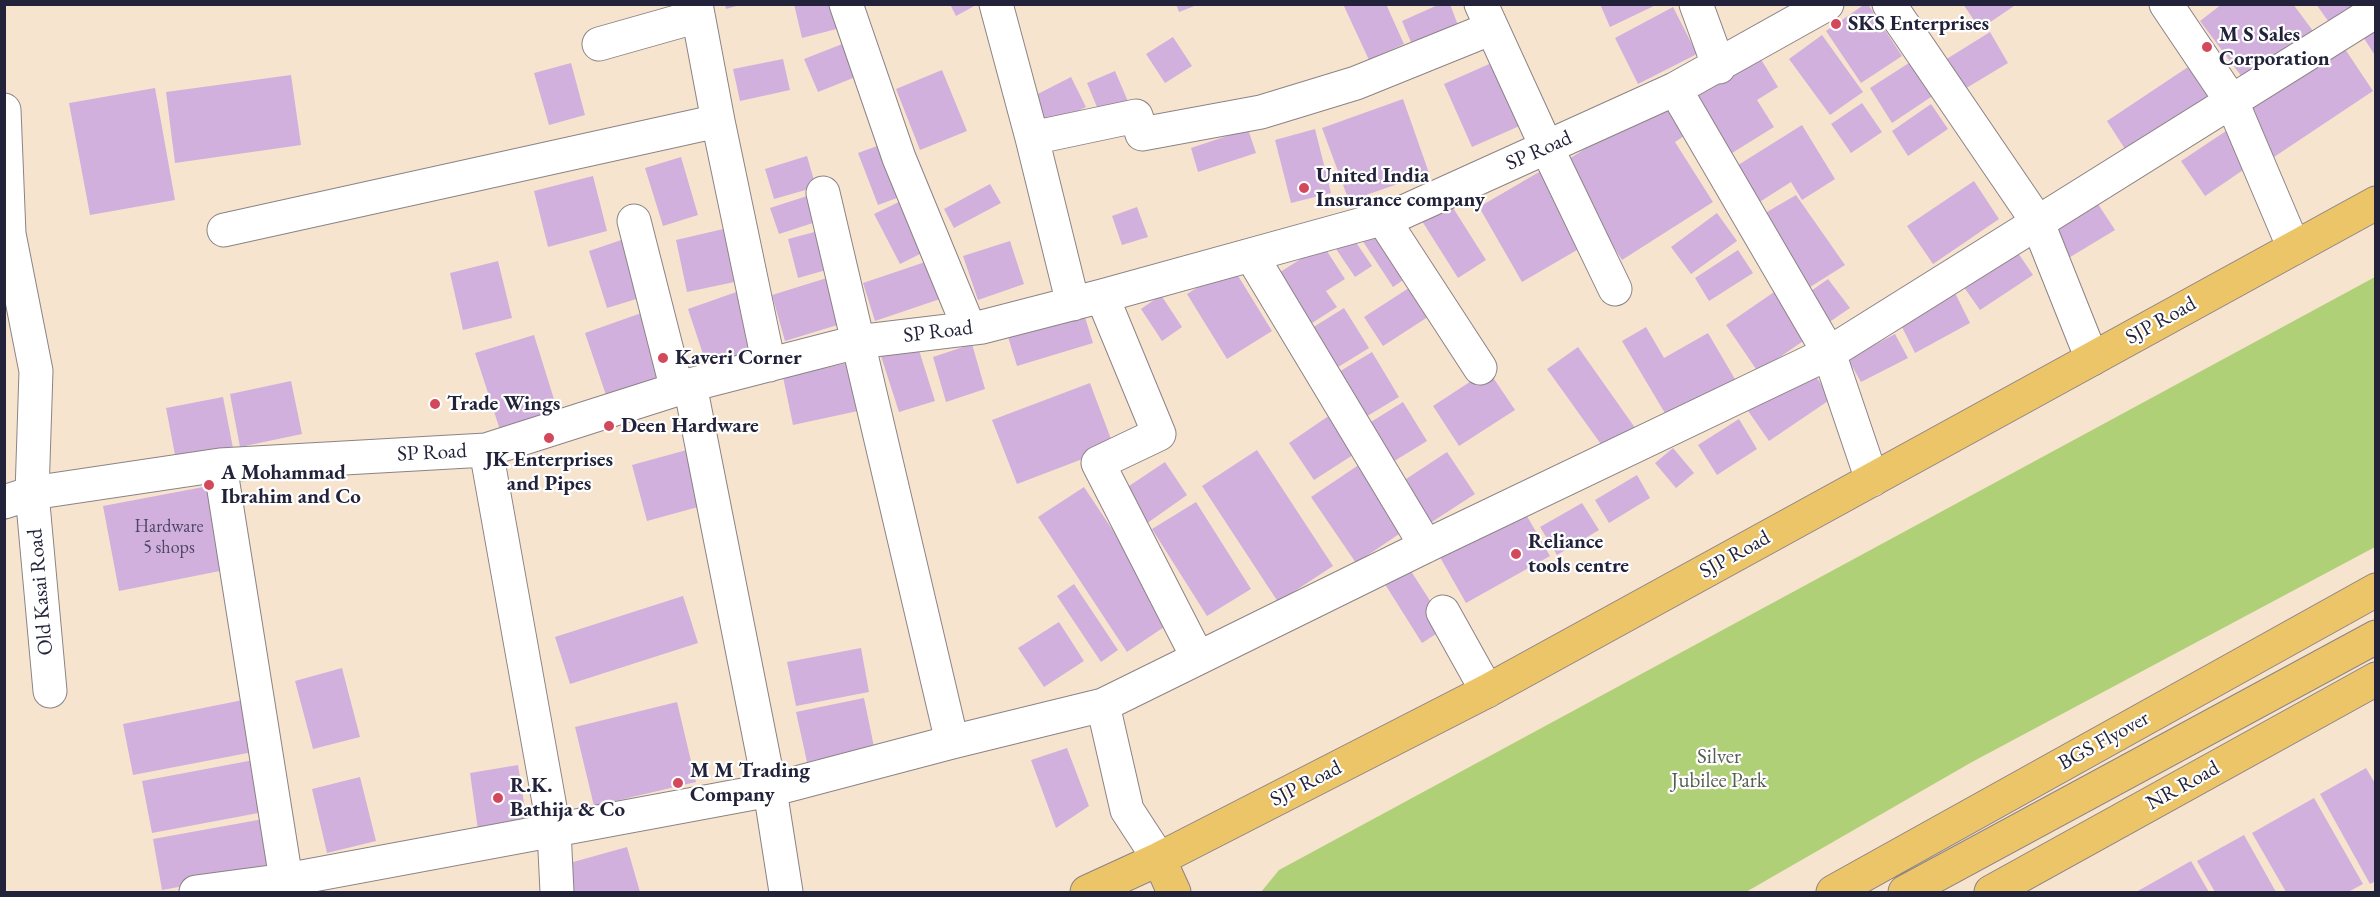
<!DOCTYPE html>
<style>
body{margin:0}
#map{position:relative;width:2380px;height:897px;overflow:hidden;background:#f7e4cf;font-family:"EB Garamond",serif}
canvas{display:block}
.frame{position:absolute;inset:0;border:6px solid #22223b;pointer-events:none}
</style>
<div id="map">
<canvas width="2380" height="897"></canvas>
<div class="frame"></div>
</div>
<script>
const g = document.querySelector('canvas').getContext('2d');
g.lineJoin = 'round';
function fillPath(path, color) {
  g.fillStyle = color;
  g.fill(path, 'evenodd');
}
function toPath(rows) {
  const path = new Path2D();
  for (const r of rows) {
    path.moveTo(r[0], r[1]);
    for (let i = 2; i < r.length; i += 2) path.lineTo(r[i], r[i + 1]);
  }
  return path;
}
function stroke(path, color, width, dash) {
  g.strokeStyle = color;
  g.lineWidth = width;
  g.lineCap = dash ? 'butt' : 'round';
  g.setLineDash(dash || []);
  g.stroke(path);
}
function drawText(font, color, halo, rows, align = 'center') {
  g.font = font + ' "EB Garamond",serif';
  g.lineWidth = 4.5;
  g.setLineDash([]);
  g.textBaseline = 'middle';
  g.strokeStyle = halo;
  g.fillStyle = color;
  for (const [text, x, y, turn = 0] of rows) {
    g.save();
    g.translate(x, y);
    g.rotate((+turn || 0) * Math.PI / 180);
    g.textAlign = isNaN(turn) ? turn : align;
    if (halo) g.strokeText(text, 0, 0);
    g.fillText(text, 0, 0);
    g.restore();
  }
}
fillPath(toPath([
 [2375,277,2375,547,1972,762,1746,892,1261,892,1279,870]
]), '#b0d078');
fillPath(toPath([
 [725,4,740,4,740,5,726,9],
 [794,4,839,4,844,27,802,38],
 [950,4,978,4,956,16],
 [1176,4,1197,4,1197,5,1179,12],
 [1343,4,1386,4,1404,44,1369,60],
 [1440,4,1450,4,1462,36,1416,54,1402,21],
 [1600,4,1658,4,1610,27],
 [1865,4,1868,4,1902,56,1861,83,1826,31],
 [1963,4,2017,4,1980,29],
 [2222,4,2293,4,2316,35,2248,85,2200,21],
 [2316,4,2358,4,2331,25],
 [1673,7,1697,54,1638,84,1615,38],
 [2376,18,2376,57,2358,29],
 [1990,32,2008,63,1963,90,1945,60],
 [1822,35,1863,92,1830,115,1789,59],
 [1173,37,1192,66,1165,83,1146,54],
 [2339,40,2373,91,2274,157,2240,105],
 [850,41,863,74,818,92,804,59],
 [1759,56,1778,87,1757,100,1774,127,1724,158,1687,101],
 [783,59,790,90,740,101,733,69],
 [1496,61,1524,124,1472,147,1444,84],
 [1912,61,1934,95,1892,123,1870,88],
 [571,63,585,115,549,125,534,73],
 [2194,63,2219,102,2132,160,2107,121],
 [942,70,967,131,920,150,896,89],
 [1115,71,1130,106,1102,119,1087,83],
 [291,75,301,145,175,163,166,92],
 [1071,77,1086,107,1043,129,1028,99],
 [155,88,175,200,90,215,69,103],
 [1403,99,1429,173,1349,201,1322,128],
 [1862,103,1882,132,1851,153,1831,124],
 [1931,104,1948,129,1908,156,1892,131],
 [1653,106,1666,108,1684,136,1675,142,1713,202,1622,260,1561,164],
 [1802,125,1835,179,1802,200,1791,182,1758,203,1735,167],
 [1248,129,1256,153,1198,172,1191,148],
 [1315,129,1331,193,1291,203,1275,140],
 [2226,131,2249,166,2205,196,2181,161],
 [885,143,905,195,878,205,858,153],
 [807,156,816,187,774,199,765,169],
 [681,157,698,215,663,226,645,168],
 [1546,168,1589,243,1522,282,1479,207],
 [593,176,607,231,548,247,534,191],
 [1974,181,1999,219,1933,264,1907,226],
 [990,184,1001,203,954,228,944,209],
 [1796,195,1845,265,1807,289,1760,216],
 [807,196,816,222,779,234,770,208],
 [905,199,930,249,900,264,874,214],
 [2096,201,2115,230,2067,259,2049,229],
 [1450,203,1486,260,1458,278,1422,221],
 [1137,207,1148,237,1122,245,1112,216],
 [1717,213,1737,241,1691,274,1671,247],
 [1379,224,1412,274,1393,287,1360,237],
 [732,227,744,280,687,292,676,240],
 [822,230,833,268,798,278,788,239],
 [1349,232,1372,266,1355,277,1332,243],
 [627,238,646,296,607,308,589,251],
 [1010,241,1024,284,978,300,963,256],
 [1323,245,1345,279,1326,291,1337,307,1309,325,1277,274],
 [2014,247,2033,275,1980,310,1961,283],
 [1738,250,1753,273,1709,301,1695,278],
 [937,258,949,296,875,321,863,283],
 [498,261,512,318,463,330,450,273],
 [1232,266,1272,331,1227,359,1187,294],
 [830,277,844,323,785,341,772,295],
 [1828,279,1850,308,1822,327,1801,298],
 [1415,284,1434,313,1383,346,1364,317],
 [1780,288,1812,335,1758,372,1726,325],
 [742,290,762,348,707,366,688,309],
 [1955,293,1970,323,1915,353,1900,323],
 [1161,295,1182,327,1162,341,1141,309],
 [1344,308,1369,348,1330,372,1304,333],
 [647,311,670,375,607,398,585,333],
 [1084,314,1093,343,1017,366,1008,337],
 [1646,327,1664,358,1708,333,1739,386,1672,425,1622,341],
 [1895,334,1908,358,1861,382,1848,359],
 [534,335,558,412,500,430,475,353],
 [917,344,935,401,899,412,881,356],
 [972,344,985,389,946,402,933,357],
 [1578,347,1638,432,1608,454,1547,369],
 [1372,352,1399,397,1359,421,1332,376],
 [857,361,867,409,793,425,783,377],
 [1809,366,1831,399,1769,441,1746,408],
 [1488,370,1515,410,1459,446,1433,406],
 [291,381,302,434,240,447,230,394],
 [1090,383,1114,447,1017,484,992,420],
 [223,397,233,448,176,460,166,408],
 [1403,402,1427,441,1383,468,1358,430],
 [1330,415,1356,453,1314,480,1289,443],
 [1739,419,1757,449,1717,475,1698,445],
 [694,448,709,504,647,521,632,465],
 [1673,448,1694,473,1676,488,1655,463],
 [1257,450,1333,566,1278,602,1202,486],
 [1447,452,1475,494,1421,529,1394,487],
 [1366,460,1411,526,1356,563,1311,497],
 [1165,462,1187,495,1146,524,1123,490],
 [1637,475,1650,498,1609,523,1595,500],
 [219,484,235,568,119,591,103,506],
 [1084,487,1173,621,1127,652,1038,517],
 [1196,502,1251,589,1207,616,1152,529],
 [1582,503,1599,530,1557,555,1540,527],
 [1524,511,1550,556,1466,603,1437,552],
 [1407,565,1447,627,1422,643,1383,581],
 [1074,584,1118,650,1101,662,1057,596],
 [683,596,698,643,570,684,555,637],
 [1059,622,1084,661,1044,687,1018,648],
 [861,648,869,692,796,706,787,662],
 [342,668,360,737,313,749,295,681],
 [864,698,874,747,807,762,796,712],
 [243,700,253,752,133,775,123,724],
 [677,702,696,782,594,806,575,727],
 [1067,748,1089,806,1056,828,1031,760],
 [259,759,269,811,152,833,142,781],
 [518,765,527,822,478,830,470,773],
 [2366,768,2376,785,2376,881,2370,884,2320,794],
 [360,777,376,841,327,853,312,789],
 [2314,798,2363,884,2348,892,2286,892,2252,833],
 [269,818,278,869,162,890,153,839],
 [2244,835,2276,892,2215,892,2197,861],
 [627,847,640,892,574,892,566,864],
 [2191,861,2209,892,2136,892]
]), '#d1b0dd');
const minor = toPath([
 [696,4,718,121,769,365],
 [846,4,899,158,969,328],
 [996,4,1032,138,1073,304],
 [1481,4,1547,148,1615,289],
 [1696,4,1719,67],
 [1889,4,2037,221,2092,359],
 [2166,4,2232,102,2294,248],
 [599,44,698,16],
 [1675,89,1829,353,1872,480],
 [4,110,9,234,36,371,32,493,50,691],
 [1032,138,1136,116,1142,134,1261,112,1356,83,1492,28],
 [823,193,952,742],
 [1383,219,1480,368],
 [634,221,677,390],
 [224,230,718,121],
 [1251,255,1426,546],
 [1102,296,1159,434,1098,463,1198,658],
 [690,385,770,790,786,892],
 [486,450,554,830,557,892],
 [220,465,288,892],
 [4,502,32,493,220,465,486,450,690,385,857,342,982,327,1102,296,1399,214,1675,89,1827,4],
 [1443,612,1487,691],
 [1103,705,1127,810,1159,859],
 [196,892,286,880,770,790,952,742,1103,705,1426,546,1829,353,2376,11]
]);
const major = toPath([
 [1159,859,1174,892],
 [1087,892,1159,859,1487,691,2376,203],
 [1991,892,2376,679]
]);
const highway = toPath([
 [1833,892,2376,590],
 [1905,892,2376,637]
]);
stroke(minor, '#8c8385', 35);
stroke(major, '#8c8385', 35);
stroke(highway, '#8c8385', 35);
stroke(minor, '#fff', 33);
stroke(major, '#edc569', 33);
stroke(highway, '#edc569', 33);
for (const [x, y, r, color] of [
 [1836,24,6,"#d1495b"],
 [2207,47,6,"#d1495b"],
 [1304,188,6,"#d1495b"],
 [663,358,6,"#d1495b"],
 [435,404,6,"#d1495b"],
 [609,426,6,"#d1495b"],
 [549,438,6,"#d1495b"],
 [209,485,6,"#d1495b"],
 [1516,554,6,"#d1495b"],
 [678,783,6,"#d1495b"],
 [498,798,6,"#d1495b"]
]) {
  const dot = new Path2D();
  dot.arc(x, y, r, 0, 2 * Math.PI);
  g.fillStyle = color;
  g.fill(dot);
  stroke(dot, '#fff', 2);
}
drawText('18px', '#4e4664', null, [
 ["Hardware",169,527],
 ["5 shops",169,548]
]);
drawText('bold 21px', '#22223b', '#fff', [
 ["SKS Enterprises",1848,24],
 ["M S Sales",2219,35],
 ["Corporation",2219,59],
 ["United India",1316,176],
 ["Insurance company",1316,200],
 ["Kaveri Corner",675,358],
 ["Trade Wings",447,404],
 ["Deen Hardware",621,426],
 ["JK Enterprises",549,460,"center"],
 ["and Pipes",549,484,"center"],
 ["A Mohammad",221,473],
 ["Ibrahim and Co",221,497],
 ["Reliance",1528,542],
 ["tools centre",1528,566],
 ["M M Trading",690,771],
 ["Company",690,795],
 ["R.K.",510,786],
 ["Bathija & Co",510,810]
], 'left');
drawText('21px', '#22223b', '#fff', [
 ["SP Road",1539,151,-24],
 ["SJP Road",2161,321,-29],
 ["SP Road",938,332,-7],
 ["SP Road",432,453,-3],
 ["SJP Road",1735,555,-29],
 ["Old Kasai Road",41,592,-95],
 ["BGS Flyover",2104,741,-29],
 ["SJP Road",1306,784,-27],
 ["NR Road",2183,786,-29]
]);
drawText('21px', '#545f50', '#fff', [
 ["Silver",1719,757],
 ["Jubilee Park",1719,781]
]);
</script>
